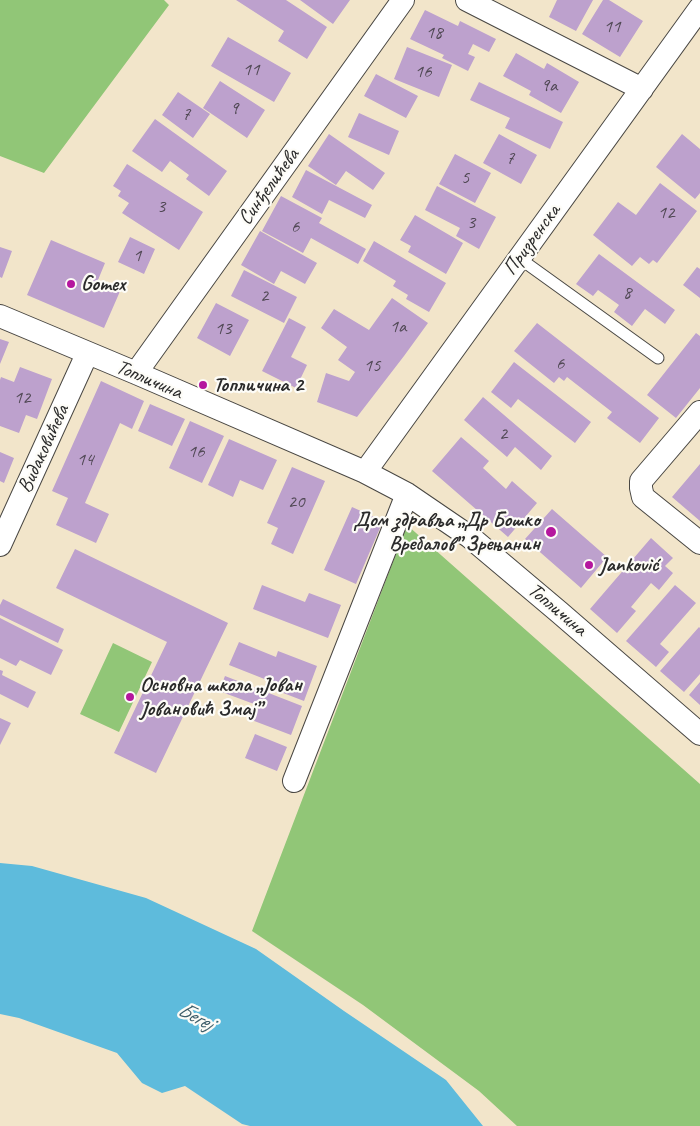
<!DOCTYPE html>
<meta charset="utf-8">
<style>
body{margin:0}
canvas{display:block;background:#f2e5ca}
</style>
<canvas width="700" height="1126"></canvas>
<script>
const g = document.querySelector('canvas').getContext('2d');
g.lineJoin = 'round';
function fillPath(path, color) {
  g.fillStyle = color;
  g.fill(path, 'evenodd');
}
function toPath(rows) {
  const path = new Path2D();
  for (const r of rows) {
    path.moveTo(r[0], r[1]);
    for (let i = 2; i < r.length; i += 2) path.lineTo(r[i], r[i + 1]);
  }
  return path;
}
function stroke(path, color, width, dash) {
  g.strokeStyle = color;
  g.lineWidth = width;
  g.lineCap = dash ? 'butt' : 'round';
  g.setLineDash(dash || []);
  g.stroke(path);
}
function drawText(font, color, halo, rows, align = 'center') {
  g.font = font + ' Caveat,sans-serif';
  g.lineWidth = 4.5;
  g.setLineDash([]);
  g.textBaseline = 'middle';
  g.strokeStyle = halo;
  g.fillStyle = color;
  for (const [text, x, y, turn = 0] of rows) {
    g.save();
    g.translate(x, y);
    g.rotate((+turn || 0) * Math.PI / 180);
    g.textAlign = isNaN(turn) ? turn : align;
    if (halo) g.strokeText(text, 0, 0);
    g.fillText(text, 0, 0);
    g.restore();
  }
}
fillPath(toPath([
 [0,0,164,0,169,5,44,173,0,156],
 [407,525,700,784,700,1126,517,1126,479,1091,363,1005,252,931],
 [113,643,152,662,119,732,80,714]
]), '#91c677');
fillPath(toPath([
 [0,863,32,866,146,898,256,949,344,1011,446,1080,483,1126,250,1126,242,1124,185,1086,162,1093,142,1083,117,1053,19,1018,0,1014]
]), '#5ebbdc');
fillPath(toPath([
 [236,0,286,0,327,27,307,59,278,41,284,31],
 [300,0,350,0,333,24],
 [557,0,593,0,576,31,549,17],
 [603,0,609,0,643,21,620,57,582,34],
 [425,10,458,26,460,21,496,39,489,52,473,44,468,54,475,57,468,71,442,58,444,55,410,39],
 [228,37,291,73,274,102,211,66],
 [407,47,452,65,439,97,394,79],
 [516,53,544,69,547,63,579,82,561,113,529,95,531,91,503,76],
 [376,74,418,96,406,118,364,96],
 [220,81,265,110,247,138,203,108],
 [479,82,563,122,550,149,505,128,510,118,470,100],
 [178,92,210,114,193,138,162,115],
 [359,113,399,131,389,155,348,137],
 [155,119,227,171,209,196,186,179,189,175,170,161,162,172,132,151],
 [329,134,385,173,373,190,346,171,336,185,308,166],
 [499,134,537,155,521,184,483,163],
 [682,134,700,149,700,193,695,199,656,167],
 [455,154,491,173,475,203,439,184],
 [127,164,203,212,179,250,122,213,129,203,118,196,121,191,113,186],
 [306,170,372,205,365,218,329,200,322,214,292,197],
 [660,183,697,211,657,263,653,260,649,264,640,257,632,266,593,235,618,202,636,215],
 [437,186,496,217,479,249,456,236,460,228,425,210],
 [281,196,322,218,319,223,366,249,358,264,311,238,303,253,262,231],
 [415,215,463,243,446,274,408,252,411,246,400,240],
 [260,231,317,263,305,284,281,271,274,284,241,265],
 [130,237,155,249,144,274,118,262],
 [51,240,105,263,98,280,121,289,104,328,27,295],
 [374,241,446,283,429,312,406,299,408,295,393,286,396,281,363,261],
 [0,247,12,251,2,278,0,277],
 [599,254,675,310,665,324,645,309,632,326,614,312,619,305,598,290,593,296,576,284],
 [697,267,700,269,700,298,683,285],
 [244,270,297,297,284,323,231,296],
 [392,298,428,323,404,356,357,417,317,402,326,373,349,381,355,372,338,360,347,347,321,328,334,309,369,330],
 [216,303,249,320,230,356,197,338],
 [289,318,306,327,291,357,307,365,296,388,262,371],
 [537,323,659,418,640,443,607,418,612,412,567,377,564,381,559,377,554,383,514,351],
 [696,333,700,336,700,388,676,418,647,395],
 [0,339,9,342,0,364],
 [514,362,591,422,575,443,518,399,511,408,491,392],
 [20,367,52,379,37,419,26,415,19,433,0,426,0,380,1,377,14,382],
 [101,381,144,401,132,429,120,423,85,503,109,514,96,543,56,525,68,498,52,491],
 [483,397,552,456,541,470,515,447,507,457,464,420],
 [150,404,185,419,172,446,138,431],
 [190,421,224,436,202,483,169,468],
 [461,437,489,461,483,468,506,489,512,481,537,503,508,537,432,471],
 [229,439,277,460,263,490,240,480,233,497,208,485],
 [0,452,14,458,4,483,0,481],
 [700,464,700,521,672,497],
 [292,467,325,481,293,554,271,544,278,528,267,523],
 [352,507,383,521,356,584,324,570],
 [552,509,607,557,581,588,525,539],
 [651,538,673,558,665,566,673,573,659,590,651,583,631,607,636,611,617,633,590,609],
 [75,549,228,623,156,773,114,753,167,642,56,588],
 [262,585,305,602,309,593,341,605,328,638,253,609],
 [675,585,696,603,660,644,669,652,656,667,626,641],
 [3,599,64,629,58,643,0,615,0,605],
 [0,618,63,650,51,675,20,660,16,666,0,658],
 [699,627,700,628,700,674,684,692,660,671],
 [239,642,276,657,278,651,317,666,304,701,265,686,267,680,229,665],
 [0,670,3,671,2,675,36,692,28,708,0,694],
 [225,676,302,706,291,735,249,719,254,704,219,691],
 [700,682,700,705,689,695],
 [0,718,11,723,0,745],
 [255,734,287,747,277,771,245,758]
]), '#bda1cd');
const service = toPath([
 [519,258,658,358]
]);
const minor = toPath([
 [467,0,642,89],
 [0,316,136,373,365,472,407,494,470,537,559,612,700,734],
 [136,373,403,0],
 [700,412,641,481,641,488,643,497,700,543],
 [365,472,700,8],
 [0,545,87,354],
 [294,781,407,494]
]);
stroke(service, '#494743', 13);
stroke(minor, '#494743', 24);
stroke(service, '#fff', 11);
stroke(minor, '#fff', 22);
for (const [x, y, r, color] of [
 [71,284,5,"#b5179e"],
 [203,385,5,"#b5179e"],
 [551,532,6,"#b5179e"],
 [589,565,5,"#b5179e"],
 [130,697,5,"#b5179e"]
]) {
  const dot = new Path2D();
  dot.arc(x, y, r, 0, 2 * Math.PI);
  g.fillStyle = color;
  g.fill(dot);
  stroke(dot, '#fdfcf7', 2);
}
drawText('19px', '#504854', null, [
 ["11",612,27],
 ["18",434,33],
 ["11",251,70],
 ["16",423,72],
 ["9a",549,86],
 ["9",234,109],
 ["7",186,115],
 ["7",510,159],
 ["5",465,178],
 ["3",161,207],
 ["12",666,213],
 ["3",471,223],
 ["6",295,227],
 ["1",137,256],
 ["8",627,293],
 ["2",264,296],
 ["1a",398,327],
 ["13",223,329],
 ["6",560,364],
 ["15",372,366],
 ["12",22,398],
 ["2",503,434],
 ["16",196,452],
 ["14",85,460],
 ["20",296,502]
]);
drawText('21px', '#2b2b2b', '#fdfcf7', [
 ["Синђелићева",269,187,-54],
 ["Призренска",532,240,-54],
 ["Топличина",149,380,23],
 ["Видаковићева",44,449,-65],
 ["Топличина",557,610,40]
]);
drawText('bold 21px', '#2b2b2b', '#fdfcf7', [
 ["Gomex",81,284],
 ["Топличина 2",213,385],
 ["Дом здравља „Др Бошко",540,520,"right"],
 ["Вребалов” Зрењанин",540,544,"right"],
 ["Janković",599,565],
 ["Основна школа „Јован",140,685],
 ["Јовановић Змај”",140,709]
], 'left');
drawText('italic 22px', '#3d5d69', '#fdfcf7', [
 ["Бегеј",195,1017,27]
]);
</script>
